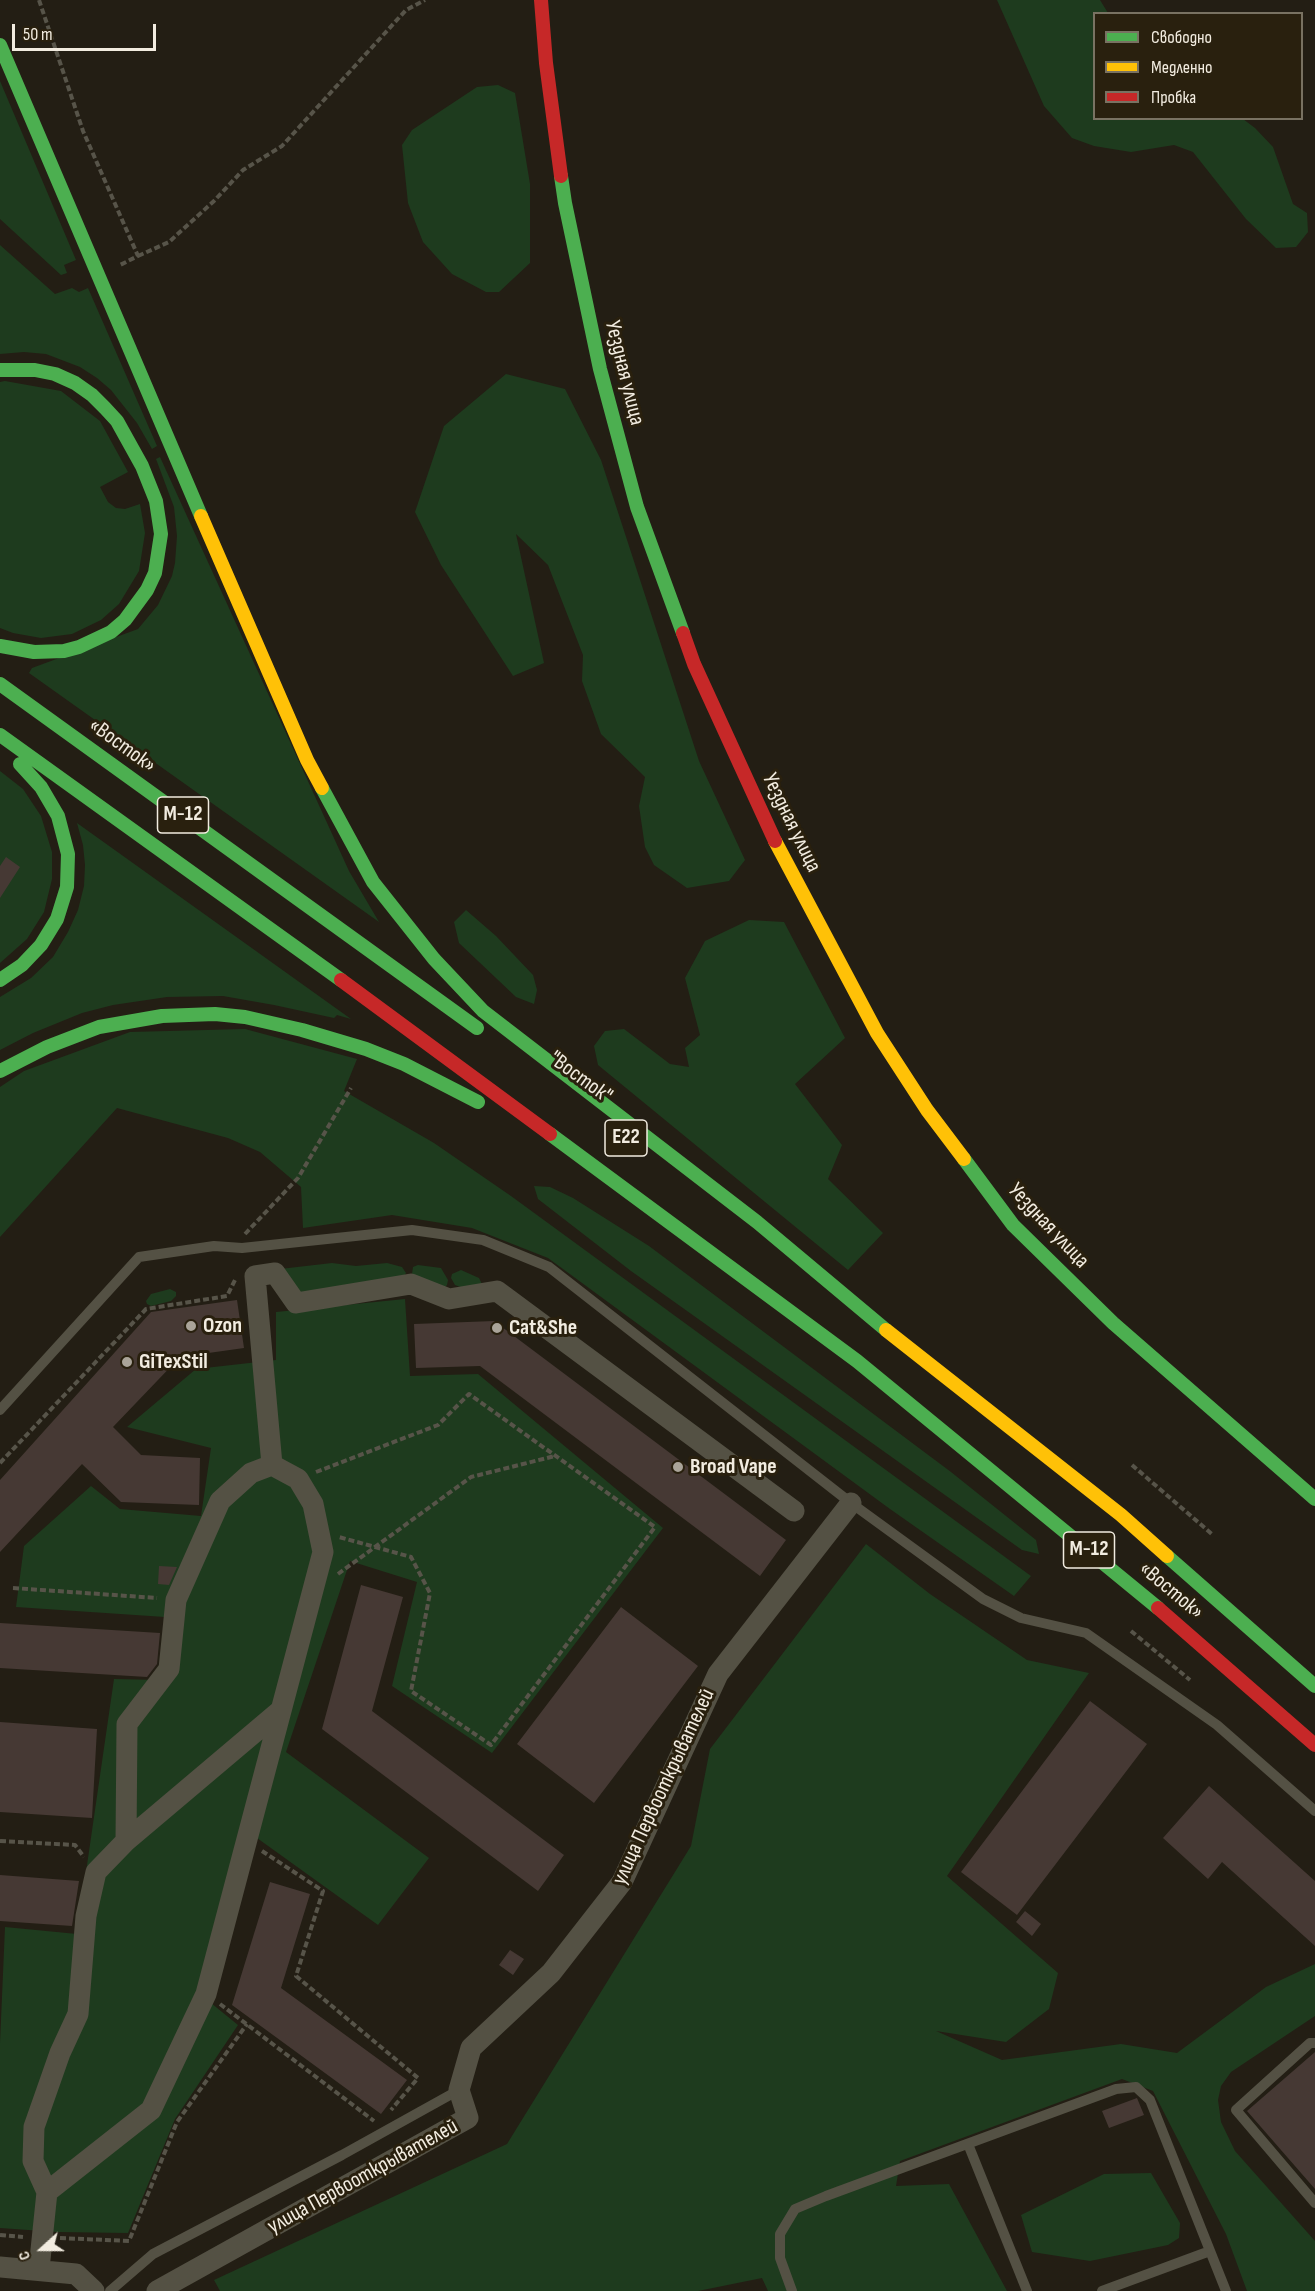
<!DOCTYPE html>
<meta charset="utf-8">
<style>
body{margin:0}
#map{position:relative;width:1315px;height:2291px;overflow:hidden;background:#231e14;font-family:"Sofia Sans Condensed",sans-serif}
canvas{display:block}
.legend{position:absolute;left:1093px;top:12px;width:210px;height:108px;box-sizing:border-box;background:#29200e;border:2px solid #797262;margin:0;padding:8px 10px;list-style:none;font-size:18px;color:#f2ece0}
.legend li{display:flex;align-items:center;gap:12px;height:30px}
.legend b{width:30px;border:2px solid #797262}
.north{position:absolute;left:12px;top:2219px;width:60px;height:60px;-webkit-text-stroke:4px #29200e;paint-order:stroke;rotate:249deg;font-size:16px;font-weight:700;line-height:24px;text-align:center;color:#f2ece0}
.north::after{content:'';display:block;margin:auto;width:21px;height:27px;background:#f2ece0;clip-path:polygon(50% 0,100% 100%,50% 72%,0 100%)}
.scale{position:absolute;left:12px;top:24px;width:144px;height:27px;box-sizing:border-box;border:3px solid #f2ece0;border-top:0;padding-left:8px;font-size:18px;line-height:21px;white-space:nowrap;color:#f2ece0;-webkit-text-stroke:4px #29200e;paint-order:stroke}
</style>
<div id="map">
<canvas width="1315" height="2291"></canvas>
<ul class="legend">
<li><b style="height:8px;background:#4caf50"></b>Свободно</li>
<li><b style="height:8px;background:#ffc107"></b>Медленно</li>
<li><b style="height:8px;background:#c62828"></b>Пробка</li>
</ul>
<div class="north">С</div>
<div class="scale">50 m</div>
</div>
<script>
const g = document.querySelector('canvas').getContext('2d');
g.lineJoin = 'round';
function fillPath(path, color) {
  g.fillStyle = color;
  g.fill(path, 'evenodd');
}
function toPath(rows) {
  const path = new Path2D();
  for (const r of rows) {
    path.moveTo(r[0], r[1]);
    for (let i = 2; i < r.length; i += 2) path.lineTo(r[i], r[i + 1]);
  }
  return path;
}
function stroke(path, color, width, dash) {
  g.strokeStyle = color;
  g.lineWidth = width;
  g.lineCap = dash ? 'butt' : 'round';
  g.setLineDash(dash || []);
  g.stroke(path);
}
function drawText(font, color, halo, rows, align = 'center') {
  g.font = font + ' "Sofia Sans Condensed",sans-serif';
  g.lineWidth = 6;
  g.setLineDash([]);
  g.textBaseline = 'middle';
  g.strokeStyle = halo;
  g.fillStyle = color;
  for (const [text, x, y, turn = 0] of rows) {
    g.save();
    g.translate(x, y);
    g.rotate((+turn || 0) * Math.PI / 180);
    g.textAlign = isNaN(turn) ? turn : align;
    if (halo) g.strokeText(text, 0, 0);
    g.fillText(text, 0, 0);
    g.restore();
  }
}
fillPath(toPath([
 [997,0,1100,0,1108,13,1094,14,1094,118,1243,119,1255,128,1273,147,1293,204,1307,213,1308,232,1296,247,1276,248,1246,219,1193,152,1174,145,1131,152,1094,146,1072,138,1044,106],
 [0,81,76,260,64,265,67,273,61,275,0,219],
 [498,85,515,93,530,184,530,263,499,292,486,292,452,274,423,242,408,203,402,145,412,130,477,87],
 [0,245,55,294,72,288,79,292,88,288,157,446,152,449,137,423,111,390,97,378,80,367,46,354,24,352,0,354],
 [506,374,565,389,601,460,699,761,745,860,729,881,687,888,654,865,645,847,639,806,645,777,601,734,582,681,583,655,548,565,516,534,544,663,513,676,441,565,415,512,444,426],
 [5,381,61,391,100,421,128,472,100,487,108,502,116,508,125,509,140,504,145,533,139,571,119,604,101,620,72,634,41,638,13,633,0,628,0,382],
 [160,457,349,871,379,922,29,673,32,668,138,629,158,605,172,576,175,563,177,536,174,507,156,459],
 [0,771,23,789,41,816,52,852,52,879,44,912,27,939,0,963],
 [77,823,351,1019,337,1015,334,1018,274,1005,223,996,167,997,113,1005,82,1013,33,1033,0,1050,0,997,31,978,53,957,68,932,78,910,84,886,85,865,83,845],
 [466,910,496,936,533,975,537,990,534,1004,516,997,459,943,454,922],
 [749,920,784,922,845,1038,795,1084,842,1145,828,1179,883,1233,848,1270,598,1065,594,1046,605,1031,624,1029,670,1064,689,1067,685,1048,700,1035,685,978,705,941],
 [245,1029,357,1059,344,1091,434,1143,511,1196,1031,1576,1014,1596,890,1509,548,1258,472,1228,392,1215,303,1228,301,1187,260,1152,228,1138,117,1108,0,1237,0,1087,24,1071,130,1032],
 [534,1186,550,1187,573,1198,649,1246,951,1472,1036,1540,1039,1554,1022,1550,631,1271,538,1199],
 [332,1263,356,1266,387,1263,402,1267,406,1273,404,1276,304,1297,280,1269],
 [418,1265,441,1268,448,1280,447,1285,444,1288,412,1274,413,1267],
 [461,1270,479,1278,482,1284,466,1289,455,1285,451,1278,452,1274],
 [170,1289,176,1292,176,1296,171,1301,151,1306,147,1304,146,1301,151,1294],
 [405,1299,410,1376,478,1374,663,1528,492,1753,392,1686,417,1582,350,1561,286,1752,429,1858,378,1925,257,1838,211,2003,238,2025,175,2119,128,2233,57,2232,0,2228,0,2043,5,1927,77,1934,114,1679,158,1680,165,1617,16,1607,24,1546,91,1486,120,1509,201,1516,211,1448,127,1427,196,1369,276,1360,276,1312],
 [866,1544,930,1594,1027,1660,1089,1673,947,1876,1058,1973,1049,2009,1006,2042,936,2031,1002,2060,1121,2044,1177,2053,1266,1987,1315,1964,1315,2016,1231,2072,1221,2086,1218,2100,1221,2122,1235,2151,1315,2241,1315,2291,1247,2291,1226,2234,1153,2091,1122,2079,900,2161,896,2186,949,2184,1007,2291,768,2291,762,2278,698,2291,220,2291,214,2280,507,2144,691,1846,710,1749],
 [1151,2173,1180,2223,1179,2238,1168,2245,1090,2261,1032,2252,1021,2215,1104,2174]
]), '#1e3b1e');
fillPath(toPath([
 [6,857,20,867,0,898,0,866],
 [237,1300,244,1348,180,1357,113,1427,141,1455,200,1458,199,1505,121,1502,82,1464,0,1552,0,1480,151,1312],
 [494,1321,786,1540,760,1576,480,1366,416,1368,414,1324],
 [159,1566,177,1567,169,1585,158,1584],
 [361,1585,403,1597,372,1711,564,1855,538,1891,322,1729],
 [621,1607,698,1666,594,1803,517,1744],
 [0,1623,160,1633,157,1664,147,1677,0,1668],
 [1090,1701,1147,1744,1017,1915,961,1872],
 [0,1722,97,1729,92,1818,0,1812],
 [1209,1786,1315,1881,1315,1946,1222,1862,1208,1879,1163,1838],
 [0,1875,79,1881,72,1926,0,1921],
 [270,1882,310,1894,281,1988,407,2080,381,2114,232,2005],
 [1025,1911,1041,1924,1032,1936,1016,1922],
 [510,1950,524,1959,513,1975,499,1965],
 [1315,2052,1315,2189,1247,2111],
 [1137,2098,1144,2115,1109,2128,1102,2111]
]), '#463934');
stroke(toPath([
 [39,0,83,131,138,256,120,265],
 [138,256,169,242,214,201,243,170,282,146,406,10,425,0],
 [245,1234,298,1178,351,1088],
 [0,1463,146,1309,227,1296,236,1278],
 [1132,1465,1213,1535],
 [316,1472,438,1425,469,1394,655,1527,491,1745,411,1691,430,1593,411,1557,339,1537],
 [338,1574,471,1477,555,1456],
 [13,1588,157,1598],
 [1131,1631,1190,1680],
 [0,1841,75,1845,84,1857],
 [262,1851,323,1891,296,1976,418,2078,391,2110],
 [220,2004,374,2121],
 [0,2235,23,2237],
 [60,2238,129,2241,177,2122,247,2024]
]), '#575449', 4, [6, 3]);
stroke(toPath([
 [0,1410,139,1257,214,1246,242,1248,412,1230,483,1240,549,1267,851,1503,983,1599,1021,1618,1086,1633,1217,1725,1315,1811],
 [1315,2043,1310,2043,1236,2110,1315,2203],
 [968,2144,1027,2291],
 [110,2291,153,2254,342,2155,459,2090],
 [792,2291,780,2258,780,2234,795,2209,826,2196,1116,2089,1136,2087,1150,2100,1226,2291],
 [1102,2291,1210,2251]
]), '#545144', 10);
stroke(toPath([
 [272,1465,255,1276,275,1273,296,1303,411,1284,449,1299,497,1291,794,1511],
 [126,1841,281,1710],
 [0,2267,76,2274,94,2291],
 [39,2269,47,2192,33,2161,34,2127,60,2053,78,2014,86,1916,96,1872,126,1841,127,1724,169,1669,176,1600,220,1501,251,1473,272,1465,298,1479,313,1504,323,1552,206,1994,151,2110,47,2192],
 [157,2291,468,2118,459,2090,471,2048,551,1973,622,1882,718,1674,851,1503]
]), '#545144', 21);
stroke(toPath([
 [0,45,201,516],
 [561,176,565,203,600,369,637,507,683,633],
 [0,370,35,370,55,374,75,383,92,395,105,408,117,421,142,466,156,501,161,534,155,573,147,590,125,620,111,632,79,647,64,651,34,652,0,646],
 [0,684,477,1028],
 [0,735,341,980],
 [322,788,373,882,434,959,483,1011,757,1222,886,1330],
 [0,980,22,965,41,945,57,919,67,887,68,854,58,816,41,787,20,764],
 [0,1071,47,1047,99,1027,162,1016,215,1014,245,1017,302,1030,366,1049,404,1064,478,1102],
 [550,1134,857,1361,1158,1608],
 [964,1159,1013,1225,1113,1323,1315,1499],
 [1167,1556,1315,1686]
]), '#4caf50', 14);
stroke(toPath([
 [201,516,307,760,322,788],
 [775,841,877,1033,927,1110,964,1159],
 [886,1330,1121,1515,1167,1556]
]), '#ffc107', 14);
stroke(toPath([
 [541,0,546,63,561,176],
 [683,633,694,664,775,841],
 [341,980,550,1134],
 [1158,1608,1315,1745]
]), '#c62828', 14);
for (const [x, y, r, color] of [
 [191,1326,6,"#aaa499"],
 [497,1328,6,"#aaa499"],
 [127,1362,6,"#aaa499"],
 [678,1467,6,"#aaa499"]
]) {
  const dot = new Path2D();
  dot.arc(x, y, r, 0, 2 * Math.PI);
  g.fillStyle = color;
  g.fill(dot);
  stroke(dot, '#29200e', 2);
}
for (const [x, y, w] of [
 [183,815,51],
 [626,1138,42],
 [1089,1550,51]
]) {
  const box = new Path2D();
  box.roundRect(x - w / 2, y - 18, w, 36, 4.5);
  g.fillStyle = '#29200e';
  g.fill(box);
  stroke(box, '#f2ece0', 1.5);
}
drawText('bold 21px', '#f2ece0', null, [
 ["М-12",183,815],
 ["E22",626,1138],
 ["М-12",1089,1550]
]);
drawText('22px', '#f2ece0', '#29200e', [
 ["Уездная улица",624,373,76],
 ["«Восток»",122,746,36],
 ["Уездная улица",791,823,64],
 ["\"Восток\"",580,1078,36],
 ["Уездная улица",1048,1226,47],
 ["«Восток»",1171,1591,40],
 ["улица Первооткрывателей",664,1787,-65],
 ["улица Первооткрывателей",363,2177,-29]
]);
drawText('bold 22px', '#f2ece0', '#29200e', [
 ["Ozon",203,1326],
 ["Cat&She",509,1328],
 ["GiTexStil",139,1362],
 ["Broad Vape",690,1467]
], 'left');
</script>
